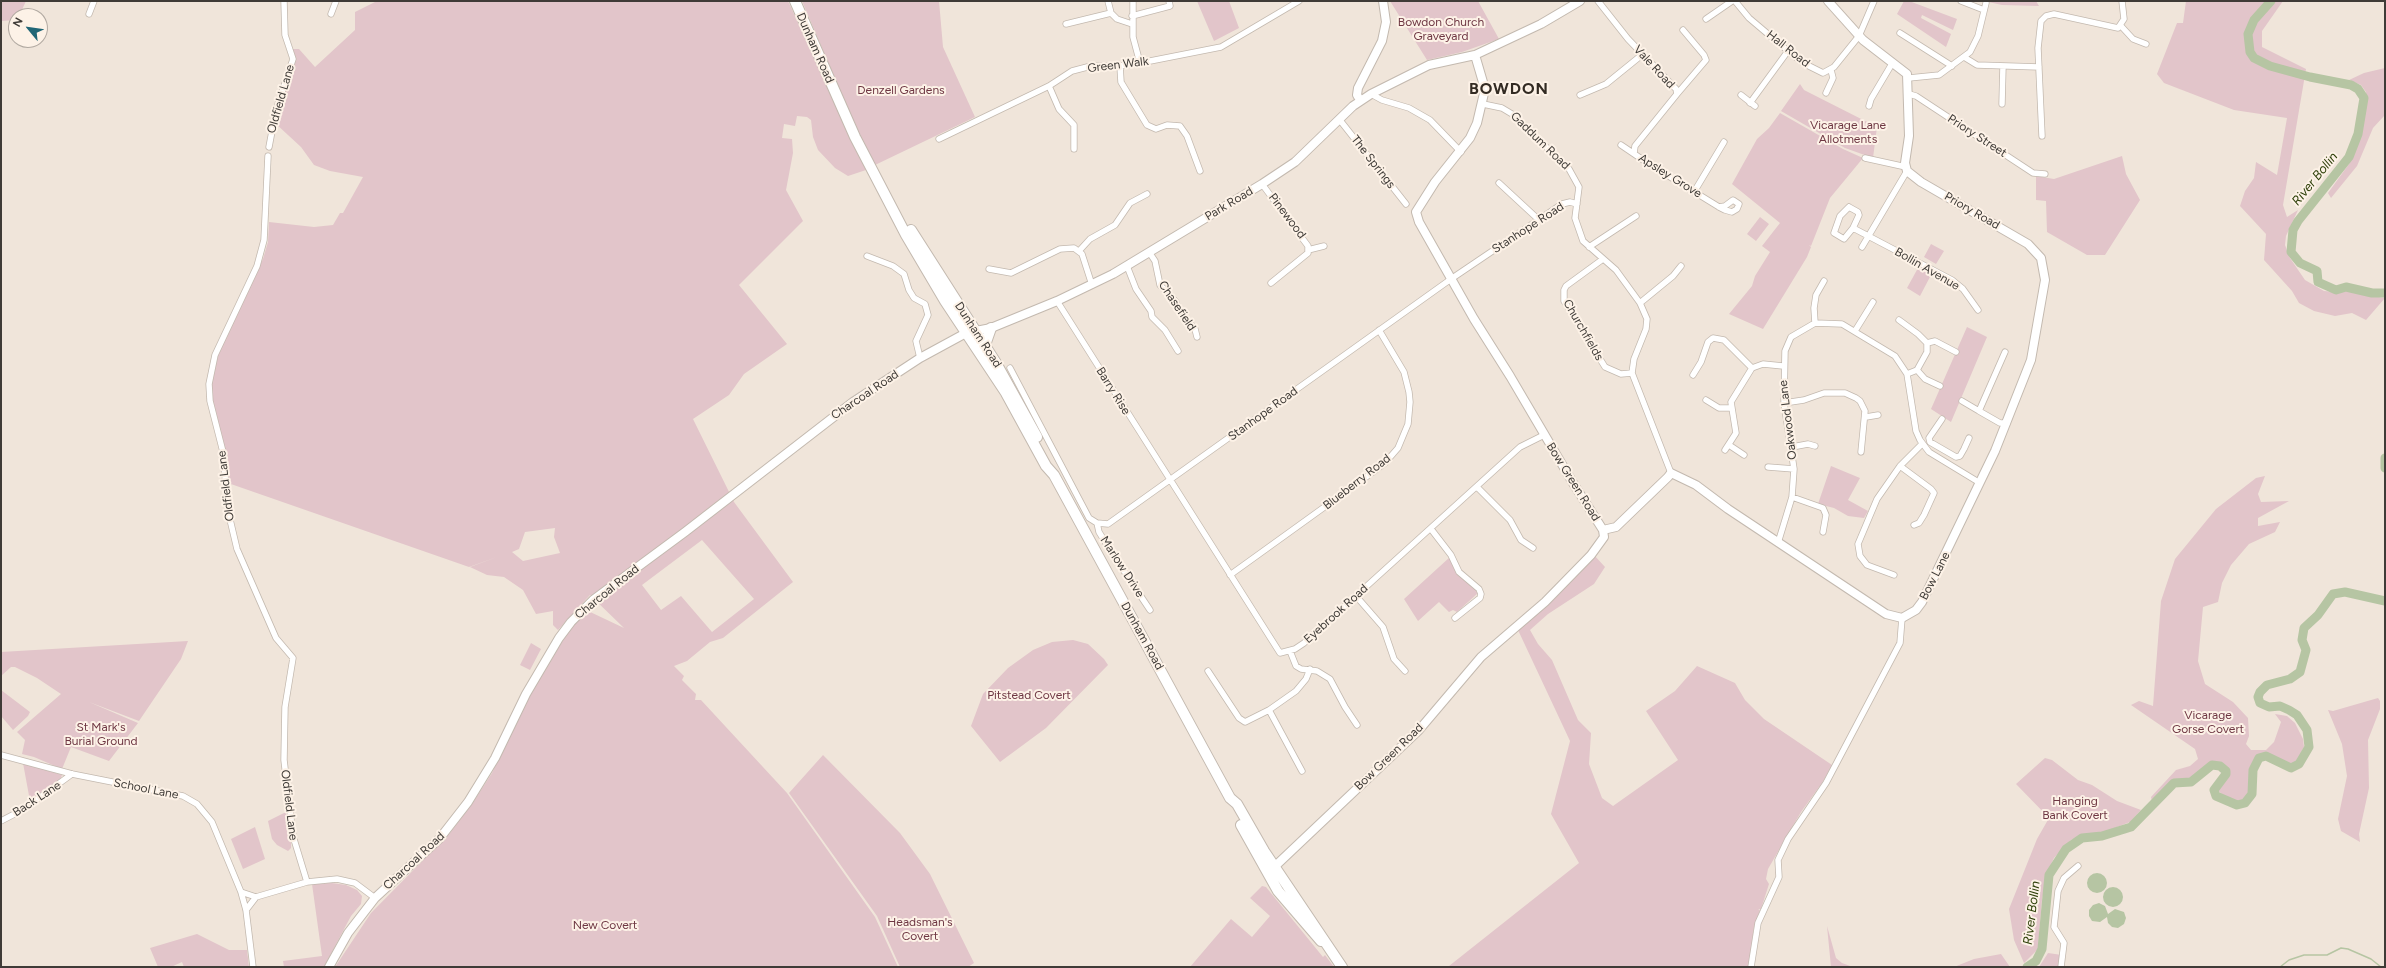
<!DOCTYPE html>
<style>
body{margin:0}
#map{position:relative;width:2386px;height:968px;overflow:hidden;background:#f0e5da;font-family:Figtree,sans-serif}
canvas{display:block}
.frame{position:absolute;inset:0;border:2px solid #3f3b37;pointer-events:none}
.north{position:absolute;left:8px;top:8px;width:40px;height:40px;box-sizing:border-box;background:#fdf2e7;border:1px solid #b1a9a1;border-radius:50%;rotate:299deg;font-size:11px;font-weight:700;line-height:16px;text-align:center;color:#3f3b37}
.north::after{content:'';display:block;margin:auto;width:14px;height:18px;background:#206676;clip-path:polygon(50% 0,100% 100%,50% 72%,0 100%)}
</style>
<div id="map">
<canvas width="2386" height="968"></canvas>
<div class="frame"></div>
<div class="north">N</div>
</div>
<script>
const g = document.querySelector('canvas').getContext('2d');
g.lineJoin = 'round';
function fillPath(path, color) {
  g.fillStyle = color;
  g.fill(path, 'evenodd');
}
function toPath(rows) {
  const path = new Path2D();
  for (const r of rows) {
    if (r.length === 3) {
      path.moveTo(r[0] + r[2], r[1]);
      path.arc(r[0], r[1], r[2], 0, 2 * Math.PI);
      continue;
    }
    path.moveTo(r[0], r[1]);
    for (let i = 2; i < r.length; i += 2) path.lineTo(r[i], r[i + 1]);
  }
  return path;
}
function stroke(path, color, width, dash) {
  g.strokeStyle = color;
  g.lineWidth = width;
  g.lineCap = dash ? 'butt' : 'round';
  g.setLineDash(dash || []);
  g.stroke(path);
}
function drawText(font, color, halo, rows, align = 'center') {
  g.font = font + ' Figtree,sans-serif';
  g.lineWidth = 4;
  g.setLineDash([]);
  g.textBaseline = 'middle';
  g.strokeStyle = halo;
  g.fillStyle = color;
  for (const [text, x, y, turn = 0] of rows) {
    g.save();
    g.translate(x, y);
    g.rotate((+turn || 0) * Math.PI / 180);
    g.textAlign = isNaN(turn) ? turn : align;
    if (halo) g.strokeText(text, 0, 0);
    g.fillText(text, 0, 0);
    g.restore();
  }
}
fillPath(toPath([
 [1,1,26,1,19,16,16,16,16,20,1,21],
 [377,1,788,1,866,170,848,176,835,168,818,150,813,137,811,120,807,117,797,116,795,126,784,124,782,138,792,139,793,153,786,190,803,221,739,285,787,344,744,374,729,395,693,419,734,502,793,582,723,638,710,642,687,661,674,666,684,676,682,680,696,694,695,700,701,700,787,793,875,917,898,967,335,967,371,913,450,833,474,801,492,773,529,695,571,627,586,610,624,628,590,595,558,630,553,625,553,611,536,614,523,590,504,577,487,575,470,567,497,557,469,567,228,483,225,453,213,402,211,385,218,355,233,317,263,259,268,242,269,222,314,227,333,225,340,213,343,213,363,177,330,171,314,165,301,147,275,123,294,65,292,49,299,49,315,67,355,30,355,12],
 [555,528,554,537,560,553,523,561,512,552,519,549,525,532],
 [702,540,754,599,712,632,681,596,661,610,642,585],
 [802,1,939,1,943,47,975,117,875,165,859,135],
 [1197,1,1229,1,1239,28,1214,41],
 [1390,1,1478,1,1499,39,1462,52,1427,60],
 [1904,1,1909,1,1957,19,1953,30,1922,15,1921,18,1951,34,1946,47,1897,14],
 [1984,1,2036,1,2039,6,2002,5],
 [2186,1,2283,1,2262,31,2262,47,2306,69,2283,205,2287,217,2298,210,2286,236,2285,245,2290,258,2305,280,2324,291,2337,292,2347,289,2359,294,2385,298,2366,320,2352,313,2335,316,2314,311,2299,303,2292,291,2264,260,2266,234,2240,206,2245,191,2254,178,2256,162,2277,175,2287,118,2234,110,2164,83,2157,74,2177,23,2183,23],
 [2385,68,2384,116,2373,128,2357,166,2331,198,2328,193,2349,164,2361,134,2366,110,2366,92,2361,85,2349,80,2364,73],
 [1800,84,1804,90,1877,127,1873,158,1845,148,1781,111],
 [1780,113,1843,149,1863,158,1830,198,1811,246,1809,245,1811,247,1807,257,1763,329,1729,314,1752,286,1755,276,1770,252,1762,246,1780,223,1732,184,1757,139,1769,128],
 [2122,156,2126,174,2140,200,2105,255,2087,255,2047,232,2046,201,2036,200,2036,176,2054,179],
 [1760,217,1769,224,1756,241,1747,234],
 [1931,244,1944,251,1936,264,1924,257],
 [1918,268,1931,275,1920,296,1907,288],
 [1967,327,1987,337,1951,422,1931,409],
 [1831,466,1860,478,1848,500,1868,511,1864,518,1848,516,1834,508,1818,504],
 [2265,476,2258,494,2261,502,2289,501,2258,518,2258,526,2280,522,2275,532,2249,544,2231,565,2222,583,2218,602,2203,607,2198,661,2205,684,2233,702,2248,718,2249,736,2246,744,2251,750,2266,750,2274,742,2281,722,2275,714,2287,716,2295,723,2303,739,2304,747,2294,766,2288,765,2270,756,2258,756,2249,770,2250,793,2245,801,2234,801,2224,797,2218,790,2227,768,2222,763,2210,762,2195,778,2173,782,2152,802,2151,797,2176,770,2190,766,2198,759,2195,749,2131,705,2139,701,2153,706,2161,601,2175,559,2216,509,2256,478],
 [1594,555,1605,567,1594,584,1548,614,1530,630,1538,644,1552,660,1578,720,1591,733,1589,764,1602,798,1613,806,1678,760,1646,711,1675,691,1697,666,1735,683,1745,700,1764,719,1832,765,1822,783,1801,812,1768,869,1766,879,1769,884,1761,909,1758,909,1760,910,1754,927,1749,967,1449,966,1579,863,1551,814,1570,741,1518,630],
 [1450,557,1478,593,1457,612,1453,610,1449,612,1439,602,1418,621,1404,599],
 [1073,640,1088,644,1104,659,1108,665,1046,728,1000,762,971,726,983,694,1008,668,1033,650,1052,642],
 [188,641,181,659,139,721,89,702,138,723,109,761,71,747,62,769,34,757,22,754,25,740,17,732,61,694,37,678,15,667,11,667,1,676,1,652],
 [531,643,541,649,530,670,520,665],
 [1,690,30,712,28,716,13,730,1,716],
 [2378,698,2380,701,2380,709,2368,740,2369,788,2359,834,2360,842,2341,831,2338,819,2347,776,2342,744,2328,710,2333,711],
 [823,755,900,833,930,874,974,963,968,967,900,967,877,916,789,793],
 [2045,758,2052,760,2078,780,2092,785,2117,801,2141,810,2130,822,2102,833,2083,835,2071,840,2054,858,2048,871,2042,900,2038,949,2024,963,2014,940,2009,909,2037,839,2049,818,2016,784],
 [23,763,62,775,60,780,30,801],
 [286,812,291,839,291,848,288,851,277,845,272,839,268,821],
 [255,827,265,859,243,869,231,839],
 [332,883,346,885,357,890,362,896,361,904,351,916,324,967,284,967,283,961,322,956,312,884],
 [1262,886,1266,887,1323,957,1325,955,1334,967,1190,967,1231,919,1252,937,1270,916,1250,898],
 [1827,926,1836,958,1842,963,1853,967,1831,967],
 [197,934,229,950,247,950,249,967,184,967,182,962,171,967,158,967,150,948],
 [2048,953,2062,955,2058,967,2039,967],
 [2001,954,2010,967,1954,967,1974,959]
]), '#e2c5ca');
fillPath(toPath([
 [2097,883,10],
 [2113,897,10],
 [2099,903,2105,906,2108,914,2115,909,2124,912,2126,918,2124,924,2118,928,2112,927,2108,923,2107,917,2100,922,2092,921,2089,916,2089,910,2093,905]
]), '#b6c5a3');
stroke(toPath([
 [2280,967,2289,960,2304,955,2327,955,2341,948,2348,949,2371,959,2381,967]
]), '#b6c5a3', 1.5);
stroke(toPath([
 [2271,1,2254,20,2248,34,2250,52,2254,58,2270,66,2310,77,2351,85,2358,89,2364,98,2358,134,2349,157,2298,221,2293,230,2291,252,2300,263,2317,271,2318,282,2336,290,2346,287,2372,293,2385,293],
 [2385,458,2385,468],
 [2027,967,2036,961,2042,949,2049,875,2066,849,2082,838,2102,836,2131,827,2174,783,2191,782,2212,765,2220,766,2226,771,2226,774,2214,790,2216,796,2237,805,2245,803,2252,794,2253,770,2259,758,2266,756,2291,768,2299,764,2309,747,2307,730,2297,715,2289,710,2280,706,2269,707,2260,703,2258,697,2260,692,2267,685,2290,679,2300,672,2306,650,2302,640,2304,628,2318,615,2333,594,2345,592,2385,601]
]), '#b6c5a3', 9);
const street = toPath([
 [1108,1,1111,13,1117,19,1132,24],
 [1133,1,1133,37,1140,63],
 [1598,1,1628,39,1676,89,1677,94,1635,146,1634,153],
 [1735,1,1749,18,1788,51,1803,63,1823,73,1834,67,1859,36,1874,1],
 [1961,1,1984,10],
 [89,14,94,1],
 [331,14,336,1],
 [1132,16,1170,6,1169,1],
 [1706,19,1732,1],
 [1066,24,1111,13],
 [2121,26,2133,39,2146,44],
 [1900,33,1952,66],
 [1964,57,1977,65,2039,67],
 [1120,66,1121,82,1147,125,1156,129,1167,125,1180,126,1187,136,1200,171],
 [1909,78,1939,75,1970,52,1978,36,1986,3],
 [1049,86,1059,109,1074,125,1074,149],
 [1826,93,1833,78,1831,70],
 [1371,94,1382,100,1409,108,1430,120,1461,152],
 [1677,94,1706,60,1704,55,1683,30],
 [1909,94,1916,96,2033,173,2045,174],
 [1580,95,1606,84,1643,54],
 [1741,95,1755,106],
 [1750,103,1788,51],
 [1483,104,1502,108,1512,114,1569,169,1579,187,1575,218,1583,241,1616,270,1640,303,1647,319,1646,329,1634,359,1632,373,1671,473],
 [2002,104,2003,66],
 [1869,106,1871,99,1893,62],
 [1339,119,1406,204],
 [2042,136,2038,48,2041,21,2046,16,2054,14,2118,28,2124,19,2122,1],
 [939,139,1049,86,1072,71,1091,66,1120,66,1140,63,1221,47,1299,1],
 [1621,145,1649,164,1719,207,1725,210,1732,212,1737,209,1739,204,1733,200,1725,206,1719,207],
 [269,147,276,110,293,59,285,35,284,1],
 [268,156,264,240,257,266,215,355,209,384,210,401,223,452,228,511,237,549,276,638,293,658,285,707,284,760,293,836,307,882],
 [1865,158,1906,167],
 [1499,183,1539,220],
 [1262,184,1308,246,1308,253,1271,283],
 [1694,192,1724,142],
 [1849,207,1858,212,1859,215,1853,228,1844,239,1834,233,1840,216,1849,207],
 [1853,228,1952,280,1963,289,1978,310],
 [1589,247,1636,216],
 [1862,247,1907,171],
 [1308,250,1324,246],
 [1079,251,1090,239,1115,225,1130,203,1147,194],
 [1149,252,1155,261,1160,285,1176,302,1180,313,1195,329,1197,337],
 [867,256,893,266,904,274,909,290,914,298,925,304,928,315,916,341,920,358],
 [1603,259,1566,286,1564,290,1564,301,1605,367,1621,374,1632,373],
 [1127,266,1136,289,1151,311,1152,317,1165,330,1178,351],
 [989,269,1011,273,1060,249,1074,248,1082,254,1092,285],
 [1057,301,1280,653,1295,649,1304,643,1520,447,1544,435],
 [1640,303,1673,276,1681,266],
 [1899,320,1918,334,1927,343,1927,352,1917,370,1907,374],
 [1815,323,1814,308,1816,295,1824,281],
 [1855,331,1873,302],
 [1927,343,1935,341,1956,352],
 [2005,352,1979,411,2000,423,2007,423],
 [1010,368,1089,518,1097,523,1108,524,1451,279,1562,204,1570,202,1577,204],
 [1917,370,1925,379,1940,386],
 [1693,375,1701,362,1708,342,1713,338,1724,340,1752,368],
 [1706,400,1719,408,1731,408],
 [1962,401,1979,411],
 [1784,403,1804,400,1824,393,1845,393,1856,398,1860,401,1865,411,1861,452],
 [1866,417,1878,415],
 [1942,419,1929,438,1930,442,1956,457,1960,456,1964,449,1969,438],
 [1729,445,1744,455],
 [1792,447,1808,444,1815,446],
 [1725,450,1736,433,1731,402,1752,368,1763,364,1783,366],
 [1900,466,1931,489,1934,493,1924,515,1919,523,1914,525],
 [1768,467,1794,469],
 [1477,487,1510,520,1521,540,1533,548],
 [1792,497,1823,508,1826,515,1823,532],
 [1097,523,1099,532,1112,553,1150,610],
 [1431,529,1451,555,1459,572,1479,589,1481,594,1480,598,1455,618],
 [1778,543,1792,497,1794,469,1784,403,1785,351,1791,337,1815,323,1842,324,1895,356,1907,374,1916,431,1920,440,1929,452,1980,483],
 [1230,575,1373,472,1385,463,1398,448,1408,424,1410,402,1409,392,1404,372,1379,330],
 [1894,575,1867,565,1860,556,1858,544,1877,499,1900,466,1922,444],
 [1356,596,1383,627,1394,659,1405,671],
 [1290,651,1296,666,1301,669,1317,671,1330,679,1345,707,1357,725],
 [1208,671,1239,718,1245,722,1269,710,1296,691,1306,679,1310,669],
 [1269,710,1302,771],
 [1,755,72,774,183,796,197,804,212,822,241,892,246,910,253,967],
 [1,821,24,809,72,774],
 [241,892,256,897],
 [246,910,256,897,307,882,337,879,355,883,375,898],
 [1751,967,1758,923,1779,877,1778,860,1788,839,1826,783,1900,643,1902,618],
 [2061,967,2064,943,2054,927,2058,891,2064,878,2078,866]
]);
const secondary = toPath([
 [1360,100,1357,95,1358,88,1382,41,1386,22,1383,1],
 [1603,530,1616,527,1668,477,1671,473,1696,485,1728,509,1886,614,1902,618,1916,610,1922,602,1995,451,2031,360,2045,280,2041,258,2028,244,1921,182,1907,171,1905,163,1909,136,1907,74,1863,40,1828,1],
 [1270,871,1419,730,1481,657,1545,602,1591,555,1604,537,1603,530,1573,483,1510,376,1474,319,1419,222,1416,212,1435,182,1470,138,1477,123,1485,89,1475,55],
 [329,967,348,933,375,898,440,838,468,802,495,758,526,694,559,638,571,622,593,600,685,532,853,402,920,358,966,333,991,328,1057,301,1113,274,1262,184,1295,162,1353,106,1371,94,1429,65,1475,55,1541,24,1580,1]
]);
const highway = toPath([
 [795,1,855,137,906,235,945,301,1006,393,1046,466,1054,475,1230,798,1237,804,1264,851,1342,967],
 [911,230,996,363,1037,437],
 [985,345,991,328],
 [1241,825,1278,891,1321,941]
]);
stroke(street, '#c3b9af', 7);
stroke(secondary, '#c3b9af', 10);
stroke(highway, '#c3b9af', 12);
stroke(street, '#fff', 5.5);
stroke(secondary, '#fff', 8);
stroke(highway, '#fff', 10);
drawText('12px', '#6e3743', '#fdf2e7', [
 ["Bowdon Church",1441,22],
 ["Graveyard",1441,36],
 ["Denzell Gardens",901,90],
 ["Vicarage Lane",1848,125],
 ["Allotments",1848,139],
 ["Pitstead Covert",1029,695],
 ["Vicarage",2208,715],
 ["Gorse Covert",2208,729],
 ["St Mark's",101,727],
 ["Burial Ground",101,741],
 ["Hanging",2075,801],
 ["Bank Covert",2075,815],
 ["Headsman's",920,922],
 ["Covert",920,936],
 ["New Covert",605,925]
]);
drawText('12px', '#3f3b37', '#fdf2e7', [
 ["Dunham Road",815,48,66],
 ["Hall Road",1788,49,38],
 ["Green Walk",1118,65,-7],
 ["Vale Road",1654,67,47],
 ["Oldfield Lane",281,99,-74],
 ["Priory Street",1977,136,33],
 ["Gaddum Road",1540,141,44],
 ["The Springs",1373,162,52],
 ["Apsley Grove",1670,176,32],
 ["Park Road",1229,204,-31],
 ["Priory Road",1972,211,30],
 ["Pinewood",1287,216,53],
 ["Stanhope Road",1528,228,-33],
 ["Bollin Avenue",1927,269,30],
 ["Chasefield",1177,306,56],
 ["Churchfields",1583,330,60],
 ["Dunham Road",978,335,57],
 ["Barry Rise",1113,391,58],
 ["Charcoal Road",865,395,-34],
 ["Stanhope Road",1263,414,-36],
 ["Oakwood Lane",1788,420,-97],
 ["Blueberry Road",1357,482,-38],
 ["Bow Green Road",1573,482,58],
 ["Oldfield Lane",226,486,-97],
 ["Marlow Drive",1122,567,57],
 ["Bow Lane",1935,576,-63],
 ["Charcoal Road",607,592,-39],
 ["Eyebrook Road",1336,614,-42],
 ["Dunham Road",1142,636,61],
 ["Bow Green Road",1389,757,-44],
 ["School Lane",146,789,11],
 ["Back Lane",37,799,-33],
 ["Oldfield Lane",289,805,83],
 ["Charcoal Road",414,861,-43]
]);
drawText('italic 13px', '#2d3f08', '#fdf2e7', [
 ["River Bollin",2315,179,-51],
 ["River Bollin",2032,913,-83]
]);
g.letterSpacing = '1px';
drawText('bold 16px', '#332b23', '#fdf2e7', [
 ["BOWDON",1509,89]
]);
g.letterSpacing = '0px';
</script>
